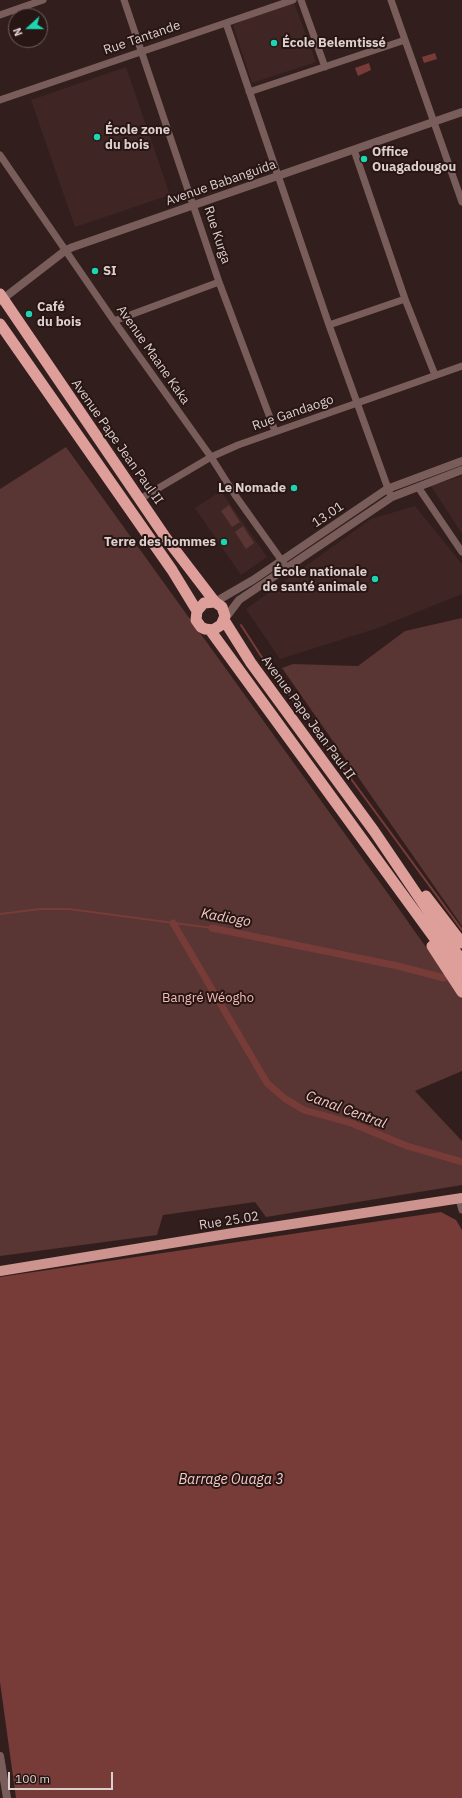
<!DOCTYPE html>
<meta charset="utf-8">
<style>
body{margin:0}
#map{position:relative;width:462px;height:1798px;overflow:hidden;background:#321f1d;font-family:"IBM Plex Sans",sans-serif}
canvas{display:block}
.north{position:absolute;left:8px;top:8px;width:40px;height:40px;box-sizing:border-box;background:#281614;border:1px solid #70605e;border-radius:50%;rotate:249deg;font-size:11px;font-weight:700;line-height:16px;text-align:center;color:#ddcfce}
.north::after{content:'';display:block;margin:auto;width:14px;height:18px;background:#1cd5b1;clip-path:polygon(50% 0,100% 100%,50% 72%,0 100%)}
.scale{position:absolute;left:8px;top:1772px;width:105px;height:18px;box-sizing:border-box;border:2px solid #ddcfce;border-top:0;padding-left:5px;font-size:12px;line-height:14px;white-space:nowrap;color:#ddcfce;-webkit-text-stroke:3px #281614;paint-order:stroke}
</style>
<div id="map">
<canvas width="462" height="1798"></canvas>
<div class="north">N</div>
<div class="scale">100 m</div>
</div>
<script>
const g = document.querySelector('canvas').getContext('2d');
g.lineJoin = 'round';
function fillPath(path, color) {
  g.fillStyle = color;
  g.fill(path, 'evenodd');
}
function toPath(rows) {
  const path = new Path2D();
  for (const r of rows) {
    path.moveTo(r[0], r[1]);
    for (let i = 2; i < r.length; i += 2) path.lineTo(r[i], r[i + 1]);
  }
  return path;
}
function stroke(path, color, width, dash) {
  g.strokeStyle = color;
  g.lineWidth = width;
  g.lineCap = dash ? 'butt' : 'round';
  g.setLineDash(dash || []);
  g.stroke(path);
}
function drawText(font, color, halo, rows, align = 'center') {
  g.font = font + ' "IBM Plex Sans",sans-serif';
  g.lineWidth = 4;
  g.setLineDash([]);
  g.textBaseline = 'middle';
  g.strokeStyle = halo;
  g.fillStyle = color;
  for (const [text, x, y, turn = 0] of rows) {
    g.save();
    g.translate(x, y);
    g.rotate((+turn || 0) * Math.PI / 180);
    g.textAlign = isNaN(turn) ? turn : align;
    if (halo) g.strokeText(text, 0, 0);
    g.fillText(text, 0, 0);
    g.restore();
  }
}
fillPath(toPath([
 [293,0,316,62,252,83,233,25],
 [126,67,170,195,75,227,31,100],
 [462,476,462,534,431,486],
 [221,491,267,557,241,575,195,508],
 [415,506,462,564,462,594,375,629,280,659,246,609,371,519]
]), '#3f2523');
fillPath(toPath([
 [66,447,394,902,462,998,462,1071,415,1091,462,1141,462,1185,266,1217,255,1202,163,1215,157,1235,0,1256,0,489],
 [229,505,240,522,232,527,221,511],
 [243,526,254,543,246,549,235,532],
 [462,618,462,926,282,668,293,664,358,666,405,631]
]), '#593533');
fillPath(toPath([
 [435,53,437,59,424,63,422,57],
 [369,63,371,70,358,76,355,68],
 [441,1212,456,1220,462,1230,462,1798,16,1798,0,1682,0,1277]
]), '#773c38');
stroke(toPath([
 [241,625,263,659,462,930],
 [0,914,40,909,69,909,212,928]
]), '#773c38', 2);
stroke(toPath([
 [173,923,267,1083,284,1098,304,1110,351,1123,407,1146,462,1162],
 [212,928,398,966,444,978]
]), '#773c38', 7);
stroke(toPath([
 [124,0,219,282,275,431],
 [301,0,325,67],
 [391,0,462,202],
 [0,15,43,0],
 [226,23,329,325,390,494],
 [249,92,405,40],
 [0,100,293,0],
 [354,150,405,299,435,375],
 [0,155,114,321,211,457,235,495,287,568],
 [114,321,219,282],
 [329,325,405,299],
 [418,487,462,552],
 [140,499,211,457,238,445,462,366],
 [459,1199,462,1210]
]), '#795d5a', 7);
stroke(toPath([
 [0,301,66,250,73,247,462,112],
 [215,602,253,580,387,489,462,461],
 [224,620,239,600,392,497,462,470],
 [0,1756,7,1798]
]), '#795d5a', 8);
stroke(toPath([
 [0,1271,227,1234,462,1198]
]), '#cd948f', 10);
stroke(toPath([
 [0,294,166,538,215,602,222,607,225,616,221,625,213,630,205,629,201,627,196,620,197,611,204,603,215,602],
 [0,324,172,570,197,611],
 [224,620,251,663,374,831,462,961],
 [210,630,462,976],
 [426,896,462,943],
 [432,946,462,992]
]), '#de9e9a', 11);
for (const [x, y, r, color] of [
 [274,43,4,"#1cd5b1"],
 [97,137,4,"#1cd5b1"],
 [364,159,4,"#1cd5b1"],
 [95,271,4,"#1cd5b1"],
 [29,314,4,"#1cd5b1"],
 [294,488,4,"#1cd5b1"],
 [224,542,4,"#1cd5b1"],
 [375,579,4,"#1cd5b1"]
]) {
  const dot = new Path2D();
  dot.arc(x, y, r, 0, 2 * Math.PI);
  g.fillStyle = color;
  g.fill(dot);
  stroke(dot, '#281614', 1.5);
}
drawText('13px', '#ddcfce', '#281614', [
 ["Rue Tantande",142,38,-19],
 ["Avenue Babanguida",221,183,-19],
 ["Rue Kurga",217,235,72],
 ["Avenue Maane Kaka",153,355,55],
 ["Rue Gandaogo",293,413,-19],
 ["Avenue Pape Jean Paul II",117,442,55],
 ["13.01",328,515,-34],
 ["Avenue Pape Jean Paul II",308,718,54],
 ["Rue 25.02",229,1221,-9]
]);
drawText('bold 13px', '#ddcfce', '#281614', [
 ["École Belemtissé",282,43],
 ["École zone",105,130],
 ["du bois",105,145],
 ["Office",372,152],
 ["Ouagadougou",372,167],
 ["SI",103,271],
 ["Café",37,307],
 ["du bois",37,322],
 ["Le Nomade",286,488,"right"],
 ["Terre des hommes",216,542,"right"],
 ["École nationale",367,572,"right"],
 ["de santé animale",367,587,"right"]
], 'left');
drawText('13px', '#f6bcb7', '#281614', [
 ["Bangré Wéogho",208,998]
]);
drawText('italic 14px', '#f3cbc8', '#281614', [
 ["Kadiogo",226,918,10],
 ["Canal Central",346,1110,20],
 ["Barrage Ouaga 3",231,1480]
]);
</script>
